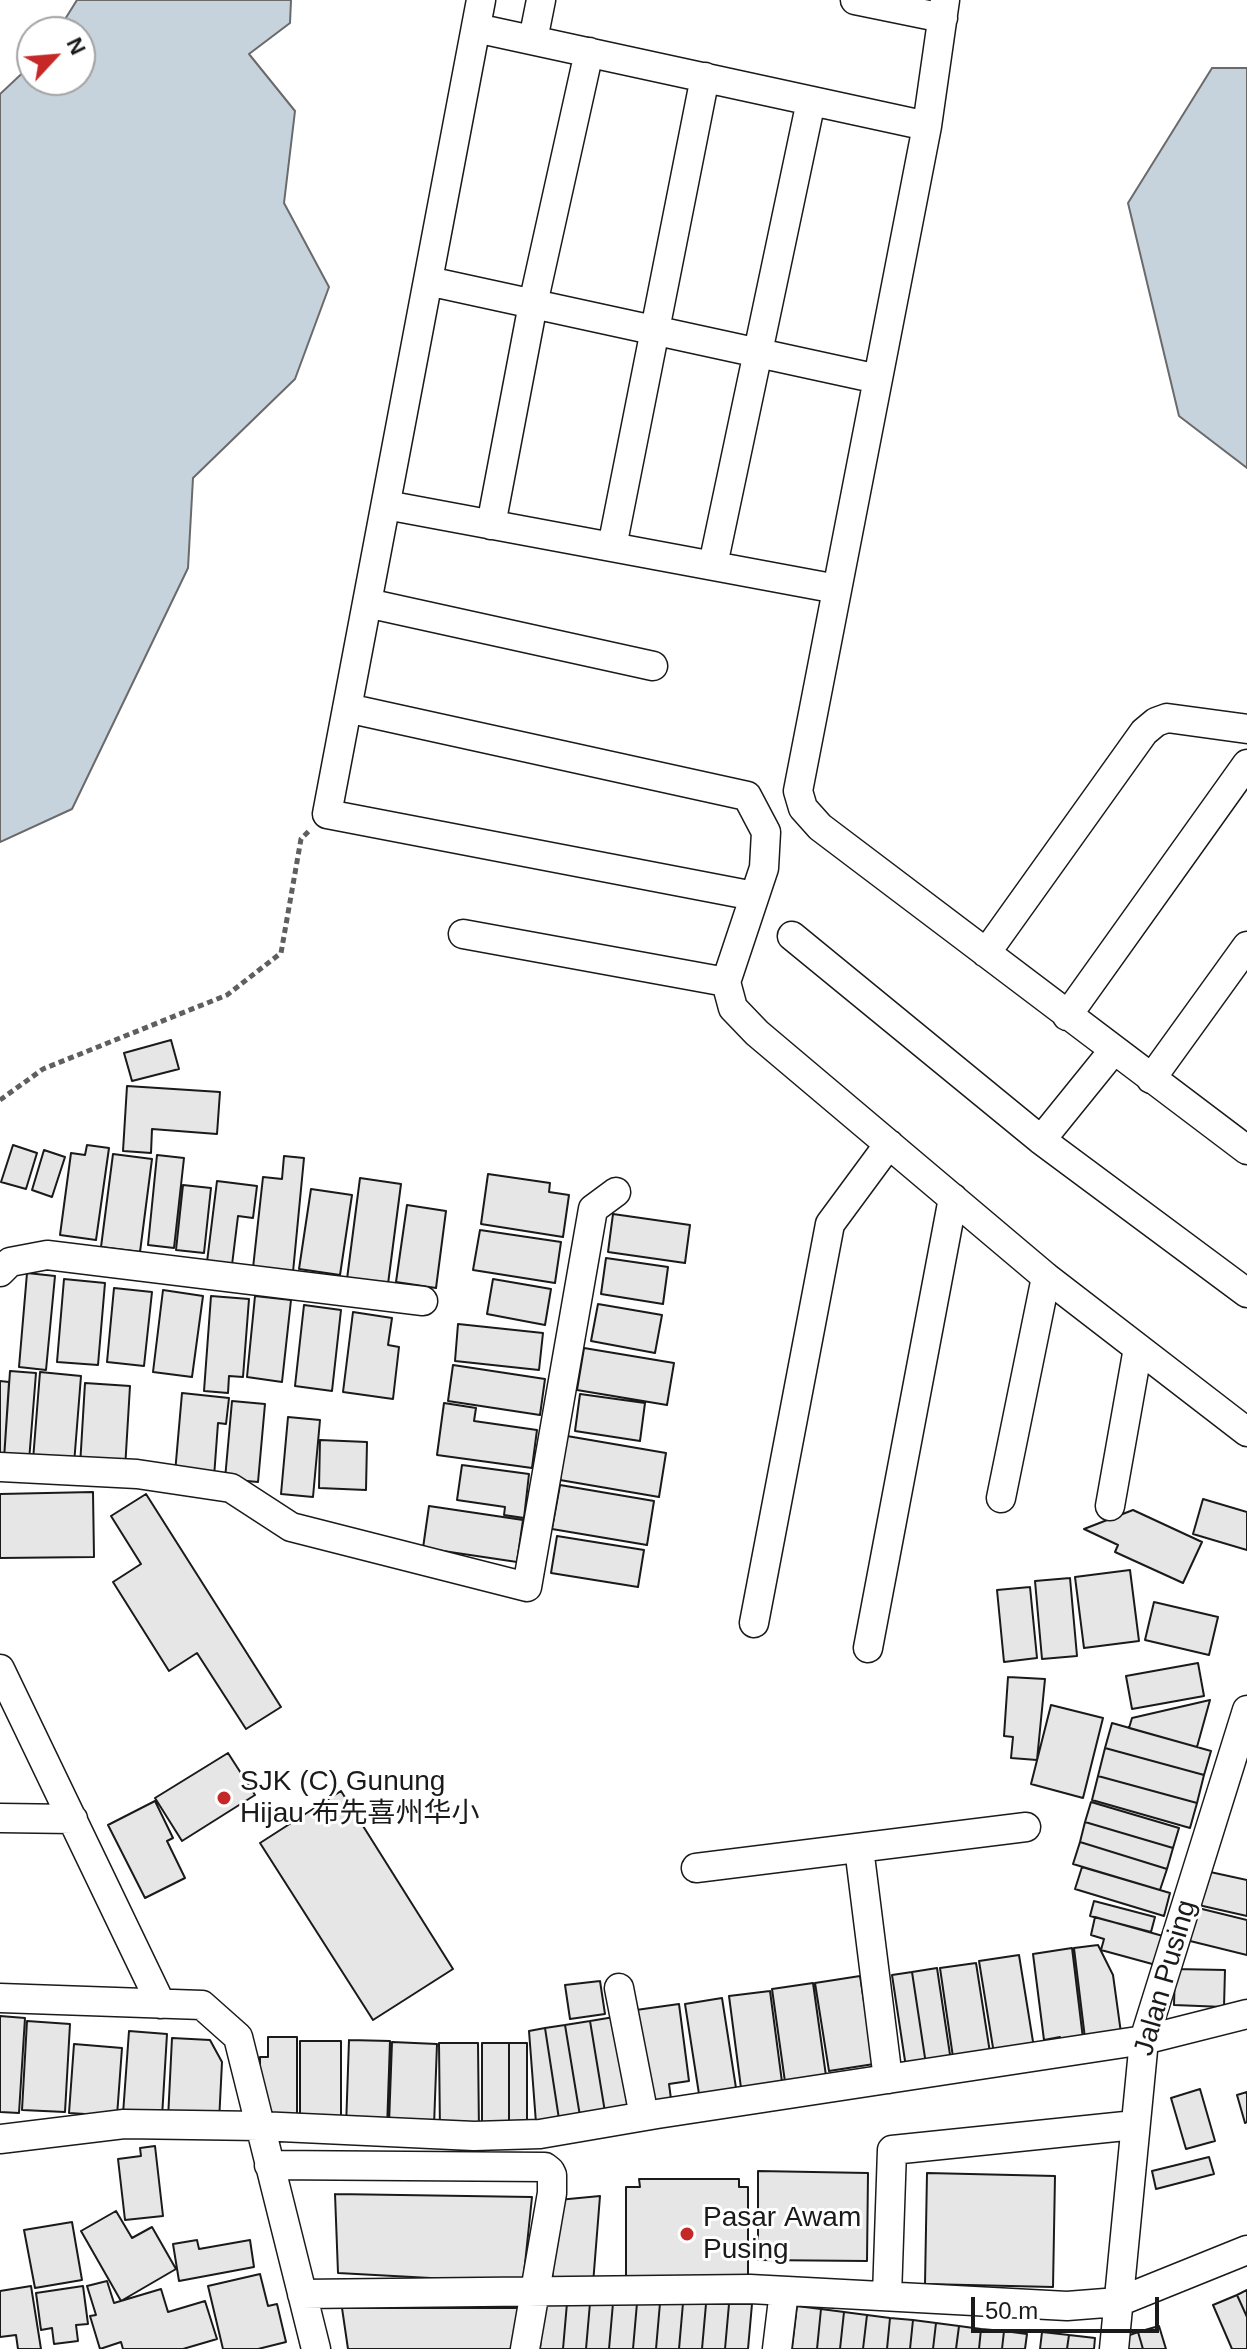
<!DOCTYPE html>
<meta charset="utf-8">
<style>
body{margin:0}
#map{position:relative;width:1247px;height:2349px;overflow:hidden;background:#fff;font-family:Arial,sans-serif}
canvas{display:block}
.north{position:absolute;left:16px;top:16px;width:80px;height:80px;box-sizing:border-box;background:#fff;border:2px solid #a3a3a3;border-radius:50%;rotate:64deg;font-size:22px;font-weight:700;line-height:32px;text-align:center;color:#1a1a1a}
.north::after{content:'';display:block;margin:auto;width:28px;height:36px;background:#c62828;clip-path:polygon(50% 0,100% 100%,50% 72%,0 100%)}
.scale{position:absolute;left:971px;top:2297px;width:188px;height:36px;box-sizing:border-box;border:4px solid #1a1a1a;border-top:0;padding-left:10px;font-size:24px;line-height:28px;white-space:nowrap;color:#1a1a1a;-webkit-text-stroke:6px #fff;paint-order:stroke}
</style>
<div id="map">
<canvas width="1247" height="2349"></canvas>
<div class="north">N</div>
<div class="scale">50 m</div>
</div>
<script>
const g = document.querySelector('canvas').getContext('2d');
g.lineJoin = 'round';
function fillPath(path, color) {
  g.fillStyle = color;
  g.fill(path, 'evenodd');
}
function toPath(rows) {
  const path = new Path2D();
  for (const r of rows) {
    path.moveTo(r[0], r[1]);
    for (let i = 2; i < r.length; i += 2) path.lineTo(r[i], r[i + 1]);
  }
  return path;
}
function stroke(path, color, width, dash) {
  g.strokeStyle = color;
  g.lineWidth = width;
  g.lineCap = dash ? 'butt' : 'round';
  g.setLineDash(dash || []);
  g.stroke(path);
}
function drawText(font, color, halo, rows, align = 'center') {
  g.font = font + ' Arial,"Noto Sans SC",sans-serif';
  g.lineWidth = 6;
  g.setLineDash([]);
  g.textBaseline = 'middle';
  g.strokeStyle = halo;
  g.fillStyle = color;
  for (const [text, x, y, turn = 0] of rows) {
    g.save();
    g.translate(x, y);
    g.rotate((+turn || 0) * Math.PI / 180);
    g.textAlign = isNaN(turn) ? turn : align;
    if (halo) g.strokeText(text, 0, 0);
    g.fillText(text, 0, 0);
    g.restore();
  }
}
const water = toPath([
 [77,0,291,0,290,23,249,54,295,111,284,203,329,287,295,379,193,478,188,568,72,809,0,842,0,94,32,64,32,80,80,80,80,32,57,32,77,0],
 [1212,68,1247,68,1247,468,1179,416,1128,203,1212,68]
]);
fillPath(water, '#c6d2dc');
stroke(water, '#6a6a6a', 2);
const building = toPath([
 [171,1040,179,1069,132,1081,124,1053,171,1040],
 [127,1086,220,1092,217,1134,152,1129,151,1153,123,1151,127,1086],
 [13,1145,37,1153,26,1189,1,1182,13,1145],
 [87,1145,109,1148,96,1240,60,1235,71,1153,85,1155,87,1145],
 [44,1150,65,1157,52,1197,32,1190,44,1150],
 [113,1154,152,1159,140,1252,101,1247,113,1154],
 [157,1155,184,1158,174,1248,148,1245,157,1155],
 [284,1156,304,1158,293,1272,253,1268,263,1177,282,1179,284,1156],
 [488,1174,550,1183,549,1192,569,1195,563,1237,481,1224,488,1174],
 [360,1178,401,1184,388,1284,347,1279,360,1178],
 [217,1181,257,1186,253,1218,238,1216,232,1265,207,1262,217,1181],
 [183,1185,211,1188,204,1253,176,1250,183,1185],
 [311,1189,352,1195,340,1275,299,1269,311,1189],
 [407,1205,446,1211,436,1288,396,1282,407,1205],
 [613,1214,690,1225,685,1263,608,1252,613,1214],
 [480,1230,561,1242,555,1283,473,1270,480,1230],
 [606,1258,668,1267,663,1304,601,1294,606,1258],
 [27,1273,55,1276,46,1370,19,1367,27,1273],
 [64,1279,105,1283,98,1365,57,1362,64,1279],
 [493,1279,551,1289,545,1325,487,1314,493,1279],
 [114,1288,152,1292,144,1366,107,1362,114,1288],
 [163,1290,203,1296,192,1377,153,1372,163,1290],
 [211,1296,249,1299,243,1377,229,1376,228,1393,204,1391,211,1296],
 [255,1296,291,1300,282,1382,247,1377,255,1296],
 [598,1304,662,1315,655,1353,591,1341,598,1304],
 [304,1305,341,1310,332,1391,295,1386,304,1305],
 [353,1312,392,1318,388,1345,399,1347,393,1399,343,1392,353,1312],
 [458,1324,543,1333,539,1370,455,1361,458,1324],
 [584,1348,674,1363,667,1405,577,1390,584,1348],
 [453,1365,545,1379,540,1415,448,1401,453,1365],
 [10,1371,36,1373,29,1461,4,1459,10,1371],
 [40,1372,81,1376,74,1464,33,1460,40,1372],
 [0,1381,9,1382,4,1459,0,1459,0,1381],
 [85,1383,130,1386,125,1469,80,1466,85,1383],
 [182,1393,229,1398,226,1424,218,1423,214,1477,175,1473,182,1393],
 [580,1394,645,1403,640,1441,575,1431,580,1394],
 [232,1401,265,1404,258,1482,225,1479,232,1401],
 [444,1403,476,1408,474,1421,537,1430,532,1468,437,1455,444,1403],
 [288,1417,320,1420,313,1497,281,1494,288,1417],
 [567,1436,666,1453,659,1497,560,1480,567,1436],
 [320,1440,367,1442,366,1490,319,1488,320,1440],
 [462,1465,529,1474,524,1518,504,1515,505,1507,457,1500,462,1465],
 [560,1485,654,1501,647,1545,552,1529,560,1485],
 [93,1492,94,1557,0,1558,0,1494,93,1492],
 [146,1494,281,1707,246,1729,197,1653,169,1671,113,1582,141,1564,111,1516,146,1494],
 [1203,1499,1247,1512,1247,1550,1193,1534,1203,1499],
 [429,1506,523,1520,517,1562,423,1548,429,1506],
 [1133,1510,1202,1542,1183,1583,1115,1552,1118,1545,1084,1529,1133,1510],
 [557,1536,644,1550,638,1587,551,1573,557,1536],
 [1130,1570,1139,1641,1084,1648,1075,1577,1130,1570],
 [1070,1578,1077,1656,1042,1659,1035,1581,1070,1578],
 [1030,1587,1037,1658,1004,1662,997,1590,1030,1587],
 [1154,1602,1218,1617,1209,1655,1145,1640,1154,1602],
 [1198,1663,1204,1696,1132,1709,1126,1676,1198,1663],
 [1008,1677,1045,1679,1037,1760,1011,1758,1013,1737,1004,1736,1008,1677],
 [1210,1700,1197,1747,1129,1728,1132,1718,1210,1700],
 [1051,1705,1103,1718,1083,1798,1031,1784,1051,1705],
 [1112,1723,1211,1751,1204,1775,1105,1748,1112,1723],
 [1105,1748,1204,1775,1197,1803,1098,1776,1105,1748],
 [228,1753,255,1795,182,1841,155,1798,228,1753],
 [1098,1776,1197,1803,1190,1828,1092,1800,1098,1776],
 [341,1791,453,1969,373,2020,260,1843,341,1791],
 [155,1801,173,1838,167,1841,185,1878,145,1898,108,1825,155,1801],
 [1091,1802,1179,1828,1173,1848,1085,1822,1091,1802],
 [1085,1822,1173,1848,1167,1869,1080,1842,1085,1822],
 [1080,1842,1167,1869,1160,1890,1073,1864,1080,1842],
 [1082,1867,1170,1893,1164,1916,1075,1889,1082,1867],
 [1201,1870,1247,1880,1247,1916,1194,1904,1201,1870],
 [1094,1901,1155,1917,1151,1932,1090,1916,1094,1901],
 [1194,1907,1247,1920,1247,1955,1186,1940,1194,1907],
 [1095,1917,1163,1936,1156,1965,1101,1950,1104,1939,1091,1935,1095,1917],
 [1098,1945,1113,1975,1121,2033,1085,2038,1074,1948,1098,1945],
 [1072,1948,1084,2047,1061,2050,1060,2037,1044,2040,1033,1954,1072,1948],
 [1019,1955,1035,2054,995,2060,979,1961,1019,1955],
 [976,1963,991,2059,954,2064,940,1968,976,1963],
 [937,1968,952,2068,927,2071,912,1972,937,1968],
 [1175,1969,1225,1970,1224,2007,1174,2005,1175,1969],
 [912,1972,927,2071,907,2074,892,1975,912,1972],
 [860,1976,874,2064,829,2071,815,1983,860,1976],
 [600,1981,605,2014,570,2019,565,1985,600,1981],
 [813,1983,827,2083,786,2089,772,1989,813,1983],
 [770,1991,782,2082,741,2088,729,1996,770,1991],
 [722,1998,736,2088,699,2094,685,2004,722,1998],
 [679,2004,689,2081,669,2084,671,2099,649,2102,636,2010,679,2004],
 [0,2016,25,2018,19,2113,0,2112,0,2016],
 [614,2017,628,2109,605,2112,590,2021,614,2017],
 [27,2021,70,2024,65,2112,22,2110,27,2021],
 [590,2021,605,2112,580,2116,565,2025,590,2021],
 [565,2025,580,2116,559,2119,545,2028,565,2025],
 [545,2028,559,2119,536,2123,529,2031,545,2028],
 [129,2031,167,2034,162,2117,123,2114,129,2031],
 [268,2037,297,2037,297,2123,272,2123,272,2112,260,2112,260,2057,268,2057,268,2037],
 [172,2038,210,2040,222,2062,219,2122,168,2119,172,2038],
 [349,2040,390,2041,387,2129,346,2127,349,2040],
 [300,2041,341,2041,341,2124,300,2123,300,2041],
 [392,2042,437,2044,434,2126,389,2124,392,2042],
 [439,2043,478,2043,479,2133,440,2133,439,2043],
 [482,2043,509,2043,509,2131,482,2132,482,2043],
 [509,2043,527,2043,527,2132,509,2131,509,2043],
 [74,2044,122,2048,117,2116,69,2113,74,2044],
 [1200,2089,1215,2141,1186,2149,1171,2098,1200,2089],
 [1247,2092,1247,2122,1245,2123,1237,2095,1247,2092],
 [155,2146,163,2216,125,2220,118,2159,141,2156,140,2148,155,2146],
 [1209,2157,1214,2174,1156,2189,1152,2171,1209,2157],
 [758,2171,868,2173,867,2261,758,2260,758,2171],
 [927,2173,1055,2176,1053,2287,925,2284,927,2173],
 [639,2179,739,2179,739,2187,748,2187,748,2280,626,2282,626,2187,640,2187,639,2179],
 [335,2194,532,2197,523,2283,338,2273,335,2194],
 [600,2196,593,2284,552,2281,558,2200,600,2196],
 [116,2211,132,2238,152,2227,176,2269,121,2301,81,2231,116,2211],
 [72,2222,82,2280,35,2288,24,2230,72,2222],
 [197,2240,199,2249,250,2240,254,2267,179,2281,173,2244,197,2240],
 [260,2274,268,2306,277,2304,286,2342,258,2349,223,2349,208,2286,260,2274],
 [107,2281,114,2303,161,2289,168,2312,205,2301,217,2339,183,2349,123,2349,121,2342,100,2349,90,2316,96,2315,87,2286,107,2281],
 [31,2286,41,2349,18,2349,16,2335,0,2337,0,2291,31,2286],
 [83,2286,88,2324,76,2325,78,2341,54,2344,52,2328,41,2330,36,2293,83,2286],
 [1247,2290,1247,2317,1237,2295,1247,2290],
 [1237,2295,1247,2317,1247,2349,1232,2349,1213,2305,1237,2295],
 [544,2303,567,2303,563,2349,540,2349,544,2303],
 [567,2303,590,2303,586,2349,563,2349,567,2303],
 [590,2303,613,2303,609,2349,586,2349,590,2303],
 [613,2303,637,2303,633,2349,609,2349,613,2303],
 [637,2303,660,2303,656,2349,633,2349,637,2303],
 [660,2303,683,2303,679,2349,656,2349,660,2303],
 [683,2303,706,2304,702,2349,679,2349,683,2303],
 [706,2304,729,2304,725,2349,702,2349,706,2304],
 [729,2304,752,2304,748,2349,725,2349,729,2304],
 [797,2306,821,2309,817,2349,792,2349,797,2306],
 [342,2308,520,2308,517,2349,348,2349,342,2308],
 [821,2309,844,2312,840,2349,817,2349,821,2309],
 [844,2312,867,2315,863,2349,840,2349,844,2312],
 [867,2315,890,2318,887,2349,863,2349,867,2315],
 [890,2318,913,2320,910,2349,887,2349,890,2318],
 [913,2320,936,2323,933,2349,910,2349,913,2320],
 [936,2323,959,2326,956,2349,933,2349,936,2323],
 [959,2326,981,2329,979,2349,956,2349,959,2326],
 [1159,2326,1166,2349,1143,2349,1138,2332,1159,2326],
 [981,2329,1004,2331,1002,2349,979,2349,981,2329],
 [1004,2331,1027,2334,1025,2349,1002,2349,1004,2331],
 [1042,2332,1069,2335,1067,2349,1040,2349,1042,2332],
 [1138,2332,1143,2349,1122,2349,1119,2339,1138,2332],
 [1069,2335,1095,2338,1094,2349,1067,2349,1069,2335]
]);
fillPath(building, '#e6e6e6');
stroke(building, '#1a1a1a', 2);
const minor = toPath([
 [481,0,327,814,754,896],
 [855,0,943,18],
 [945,0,927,126,798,791,803,808,820,827,1247,1150],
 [476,28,927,126],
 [533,40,541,0],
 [428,281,878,379],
 [386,505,837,589],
 [491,525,533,304,589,52],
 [612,547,705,77],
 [713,565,811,101],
 [367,603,653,666],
 [347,708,747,796,766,832,764,868,726,982,733,1008,757,1033,1046,1277,1247,1432],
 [463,934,726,982],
 [792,936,1041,1140,1247,1293],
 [986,953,1144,732,1156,722,1167,718,1247,729],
 [1067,1016,1247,764],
 [1151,1079,1247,946],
 [1041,1140,1113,1051],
 [0,1272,10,1262,47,1255,423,1301],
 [0,1467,137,1474,231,1488,291,1527,527,1587,593,1209,616,1192],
 [1001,1498,1046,1277],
 [1110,1506,1138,1348],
 [754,1623,830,1224,889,1144],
 [868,1648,953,1198],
 [0,1669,161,2004],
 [0,1818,73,1819],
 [859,1848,888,2079],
 [696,1868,1026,1827],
 [619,1988,644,2116],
 [0,1998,202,2005,238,2037,316,2349],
 [0,2139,124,2124,259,2126,474,2136,540,2134,657,2114,1144,2040,1247,2014],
 [269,2165,545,2167,550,2171,552,2175,552,2193,525,2349],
 [302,2294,750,2289,1067,2306,1118,2302,1247,2250],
 [887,2296,892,2150,1135,2125],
 [777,2349,784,2291],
 [1114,2349,1144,2040,1247,1710]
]);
stroke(minor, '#1a1a1a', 31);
stroke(toPath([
 [0,1100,43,1069,227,995,281,953,301,839,309,831]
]), '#5f5f5f', 5, [6, 4]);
stroke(minor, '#fff', 28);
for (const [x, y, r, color] of [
 [224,1798,8,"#c62828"],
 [687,2234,8,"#c62828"]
]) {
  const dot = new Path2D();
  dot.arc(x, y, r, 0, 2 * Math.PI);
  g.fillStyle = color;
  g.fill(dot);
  stroke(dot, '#fff', 3);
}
drawText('28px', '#1a1a1a', '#fff', [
 ["SJK (C) Gunung",240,1782],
 ["Hijau 布先喜州华小",240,1814],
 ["Pasar Awam",703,2218],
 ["Pusing",703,2250]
], 'left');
drawText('28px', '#1a1a1a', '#fff', [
 ["Jalan Pusing",1166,1978,-74]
]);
</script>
